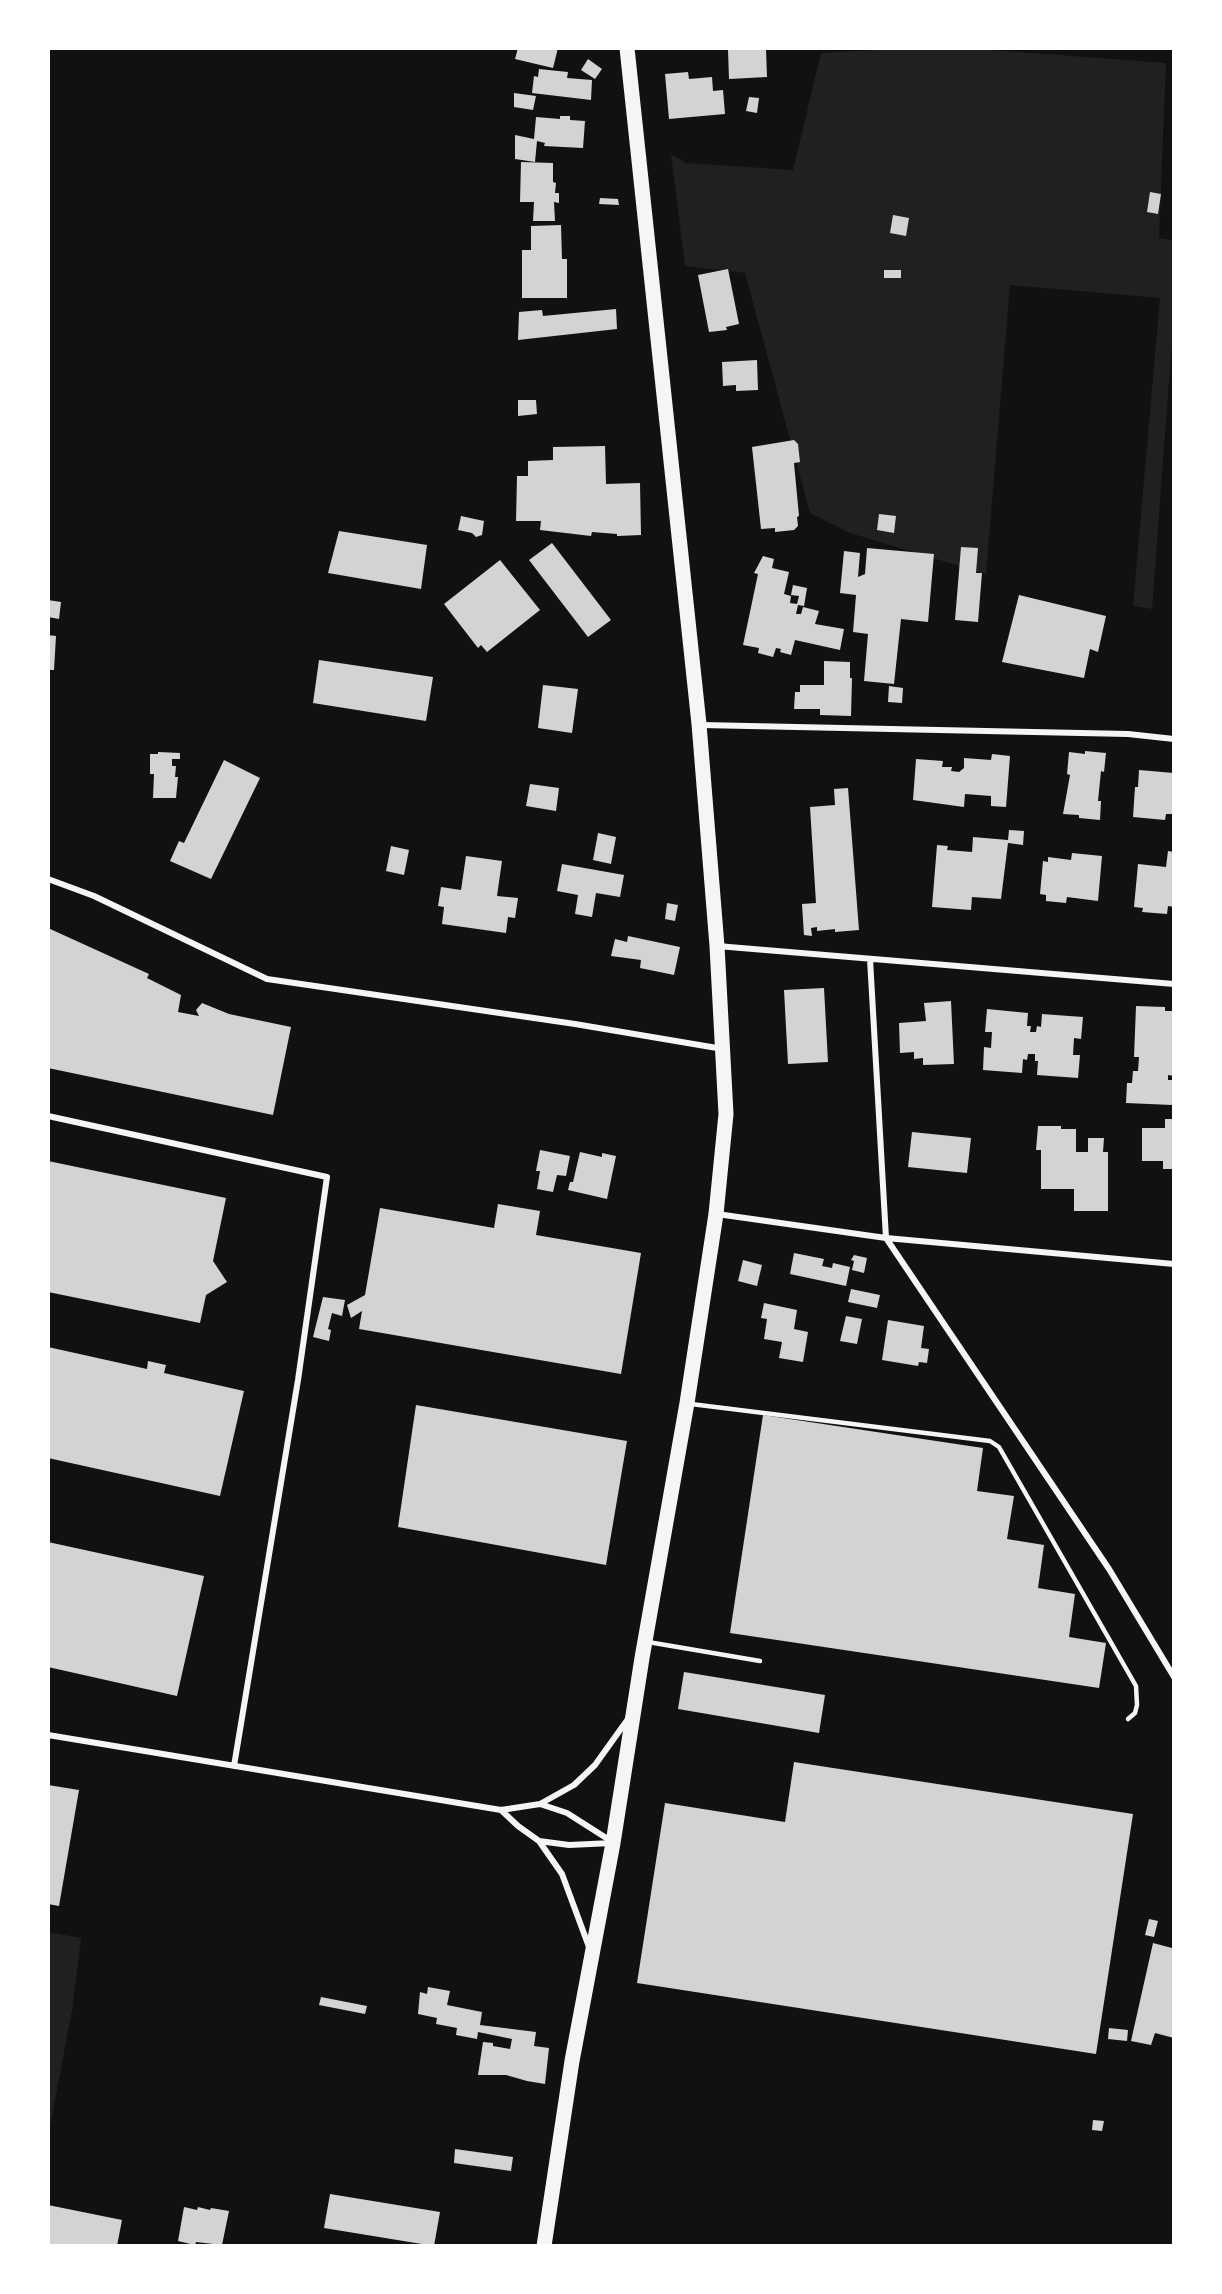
<!DOCTYPE html>
<style>
body{margin:0}
#map{position:relative;width:1222px;height:2294px;overflow:hidden;background:#111;font-family:"Work Sans",sans-serif}
canvas{display:block}
.frame{position:absolute;inset:0;border:50px solid #fff;pointer-events:none}
</style>
<div id="map">
<canvas width="1222" height="2294"></canvas>
<div class="frame"></div>
</div>
<script>
const g = document.querySelector('canvas').getContext('2d');
g.lineJoin = 'round';
function fillPath(path, color) {
  g.fillStyle = color;
  g.fill(path, 'evenodd');
}
function toPath(rows) {
  const path = new Path2D();
  for (const r of rows) {
    path.moveTo(r[0], r[1]);
    for (let i = 2; i < r.length; i += 2) path.lineTo(r[i], r[i + 1]);
  }
  return path;
}
function stroke(path, color, width, dash) {
  g.strokeStyle = color;
  g.lineWidth = width;
  g.lineCap = dash ? 'butt' : 'round';
  g.setLineDash(dash || []);
  g.stroke(path);
}
fillPath(toPath([
 [912,48,964,48,1166,63,1159,238,1173,240,1174,314,1152,609,1133,606,1160,298,1010,285,986,574,850,533,810,513,745,273,685,266,671,154,686,163,793,170,821,53],
 [48,1932,81,1938,73,2005,48,2137]
]), '#202020');
fillPath(toPath([
 [518,48,558,48,553,68,515,59],
 [766,49,767,77,729,79,728,50],
 [588,59,602,69,595,79,581,70],
 [539,69,568,72,567,78,592,80,591,100,532,93,534,76,538,77],
 [688,72,689,79,712,77,713,91,723,90,725,114,669,119,665,74],
 [514,93,536,96,533,110,514,107],
 [749,97,759,98,757,113,746,111],
 [560,116,570,116,570,120,585,121,583,148,544,146,545,143,537,141,535,162,515,159,515,135,534,139,536,117,560,119],
 [521,162,553,163,553,182,556,183,555,193,559,193,559,203,554,202,555,221,533,221,534,202,520,202],
 [1150,192,1161,194,1158,214,1147,212],
 [600,198,618,199,619,205,599,204],
 [893,215,909,218,906,236,890,233],
 [561,225,562,259,567,259,567,298,522,298,522,250,531,250,531,226],
 [728,269,739,324,726,327,727,330,709,332,698,275],
 [884,270,901,270,901,278,884,278],
 [616,309,617,329,518,340,519,312,542,310,543,316],
 [757,360,758,390,736,391,736,385,723,386,722,362],
 [518,400,536,400,537,414,518,416],
 [794,440,798,444,800,462,794,463,799,516,797,517,798,526,794,530,775,532,775,528,761,529,752,447],
 [605,446,606,484,640,483,641,535,617,536,617,534,592,532,591,536,540,530,541,521,516,521,517,476,528,476,528,461,553,460,553,447],
 [879,514,896,516,894,533,877,530],
 [461,516,484,521,482,535,476,537,472,533,458,530],
 [339,531,427,545,421,589,328,573],
 [552,543,611,620,588,637,529,560],
 [961,547,978,548,976,573,982,573,978,622,955,620],
 [867,548,934,554,928,622,901,619,894,684,864,681,868,634,853,632,856,595,840,593,844,551,860,553,858,577,865,574],
 [763,556,774,559,772,568,789,572,784,594,791,596,790,603,797,604,799,596,791,595,793,585,807,588,804,606,798,605,796,614,801,614,803,607,819,611,815,624,844,629,840,650,795,640,791,655,780,652,781,649,776,648,773,657,758,653,759,648,743,645,758,574,754,573],
 [500,560,540,610,487,652,481,645,478,648,444,604],
 [1019,595,1106,616,1098,652,1090,649,1084,678,1002,662],
 [48,600,61,602,59,619,48,617],
 [48,635,56,636,54,670,48,670],
 [319,660,433,677,426,721,313,703],
 [824,661,850,662,850,678,852,678,851,716,820,715,820,709,794,709,795,692,800,692,800,685,824,685],
 [543,685,578,689,572,733,538,728],
 [889,686,903,688,902,703,888,702],
 [1085,751,1106,753,1104,772,1101,771,1098,801,1101,801,1100,820,1079,818,1079,815,1063,814,1070,775,1067,774,1069,752,1085,754],
 [158,752,180,753,180,759,172,759,172,766,176,766,175,777,178,777,176,798,153,798,154,774,150,774,150,754,158,754],
 [992,754,1010,756,1006,807,991,806,991,796,965,794,964,807,913,800,916,759,943,761,942,767,952,767,951,771,959,772,964,768,964,758,991,760],
 [224,760,260,778,211,879,170,861,179,841,184,843],
 [1139,770,1174,773,1174,814,1166,814,1165,820,1133,817,1135,787,1138,787],
 [530,784,559,788,556,811,526,806],
 [848,788,859,930,835,932,835,929,817,931,817,927,811,928,812,936,804,935,802,904,816,903,810,807,835,805,834,789],
 [1009,830,1024,831,1023,845,1008,843,1001,899,972,897,971,910,932,907,937,845,948,846,947,850,972,852,973,837,1008,840],
 [598,833,616,837,611,864,593,860],
 [391,846,409,850,404,875,386,871],
 [1168,851,1174,852,1174,907,1168,906,1167,914,1142,912,1143,908,1134,907,1138,864,1166,867],
 [1072,853,1102,856,1098,901,1067,897,1066,903,1046,901,1046,895,1040,894,1043,861,1048,862,1048,857,1071,860],
 [466,856,502,861,497,896,518,898,515,918,508,917,506,933,442,924,444,907,438,906,441,887,461,890],
 [562,864,624,875,620,897,596,893,592,917,575,914,578,895,557,891],
 [667,903,678,905,675,921,665,919],
 [48,928,149,974,147,978,181,995,178,1012,199,1016,196,1010,202,1003,229,1014,291,1027,273,1115,48,1068],
 [628,936,680,947,674,975,640,968,641,960,611,956,615,939,627,942],
 [824,988,828,1062,788,1064,784,990],
 [951,1001,954,1064,923,1065,923,1058,914,1059,914,1052,900,1053,899,1023,926,1021,924,1003],
 [1136,1006,1165,1007,1165,1011,1174,1011,1174,1076,1168,1075,1168,1080,1173,1080,1172,1105,1126,1103,1127,1083,1132,1083,1133,1071,1138,1071,1139,1057,1134,1057],
 [987,1009,1028,1013,1027,1026,1031,1026,1030,1032,1036,1032,1037,1026,1041,1027,1042,1014,1083,1017,1081,1039,1074,1038,1073,1055,1080,1055,1078,1078,1037,1075,1038,1061,1035,1061,1035,1054,1028,1054,1027,1060,1023,1059,1022,1073,983,1070,984,1047,991,1048,992,1032,985,1032],
 [1165,1119,1174,1119,1174,1169,1163,1169,1163,1161,1142,1161,1142,1128,1165,1128],
 [1038,1126,1061,1126,1061,1129,1076,1129,1076,1152,1088,1152,1088,1138,1104,1138,1103,1152,1108,1152,1108,1211,1074,1211,1074,1189,1041,1189,1041,1150,1036,1150],
 [912,1132,971,1138,967,1173,908,1167],
 [540,1150,570,1156,566,1176,557,1175,553,1192,537,1189,540,1171,536,1171],
 [580,1152,602,1157,602,1153,616,1156,607,1199,568,1190,570,1182,573,1182],
 [48,1161,226,1198,213,1261,227,1282,206,1295,200,1323,48,1292],
 [498,1204,540,1211,536,1235,641,1253,621,1374,359,1329,362,1311,351,1318,347,1305,365,1295,380,1208,494,1228],
 [794,1253,824,1259,822,1266,832,1268,833,1263,850,1267,846,1286,790,1274],
 [854,1255,867,1258,864,1273,852,1270,854,1261,851,1260],
 [743,1260,762,1265,757,1286,738,1281],
 [851,1289,880,1295,877,1308,848,1302],
 [323,1297,345,1300,342,1316,332,1313,328,1329,331,1330,329,1341,313,1337],
 [764,1303,797,1310,794,1329,808,1332,803,1362,779,1358,782,1342,764,1339,767,1319,761,1318],
 [846,1316,862,1319,857,1344,840,1341],
 [888,1320,924,1326,921,1348,929,1349,927,1363,919,1362,918,1366,882,1360],
 [48,1347,147,1369,148,1361,166,1365,164,1373,244,1391,220,1496,48,1458],
 [416,1405,627,1441,606,1565,398,1527],
 [763,1415,983,1448,977,1491,1014,1496,1007,1539,1044,1545,1038,1588,1075,1594,1069,1637,1106,1643,1099,1688,730,1633],
 [48,1542,204,1576,177,1696,48,1667],
 [684,1672,825,1695,819,1733,678,1709],
 [794,1762,1133,1814,1096,2054,637,1983,665,1803,785,1822],
 [48,1785,79,1790,59,1906,48,1904],
 [1149,1919,1158,1921,1154,1937,1145,1935],
 [1174,1942,1174,2038,1155,2033,1151,2045,1131,2041,1153,1943,1172,1948],
 [428,1987,450,1991,447,2005,482,2012,480,2025,536,2032,534,2046,549,2048,545,2084,527,2081,506,2075,478,2075,483,2042,493,2043,493,2046,510,2049,512,2039,478,2032,477,2039,456,2035,457,2028,436,2024,437,2018,418,2014,420,1992,427,1994],
 [321,1997,367,2006,365,2014,319,2005],
 [1109,2028,1128,2030,1127,2041,1108,2039],
 [1093,2120,1104,2121,1102,2131,1092,2130],
 [455,2149,513,2157,511,2171,454,2163],
 [330,2194,440,2212,434,2246,324,2228],
 [48,2205,122,2220,117,2246,48,2246],
 [184,2207,197,2210,198,2207,210,2210,211,2208,229,2211,222,2245,196,2242,195,2245,178,2241]
]), '#d3d3d3');
stroke(toPath([
 [691,1404,990,1441,999,1447,1136,1686,1137,1705,1135,1713,1128,1719],
 [648,1642,760,1661]
]), '#f5f5f5', 4.5);
stroke(toPath([
 [701,725,1128,734,1174,739],
 [48,879,94,896,267,979,575,1024,723,1049],
 [717,946,1174,984],
 [870,959,886,1238,1109,1569,1174,1677],
 [48,1116,327,1177,298,1380,234,1766],
 [717,1214,886,1238,1174,1264],
 [48,1735,501,1810,540,1804,574,1785,595,1765,628,1719],
 [540,1804,567,1813,611,1841],
 [501,1810,518,1826,539,1841,562,1874,589,1947],
 [539,1841,569,1845,612,1843]
]), '#f5f5f5', 6);
stroke(toPath([
 [544,2246,572,2061,613,1843,642,1658,687,1403,716,1214,726,1114,717,946,699,724,627,48]
]), '#f5f5f5', 15);
</script>
